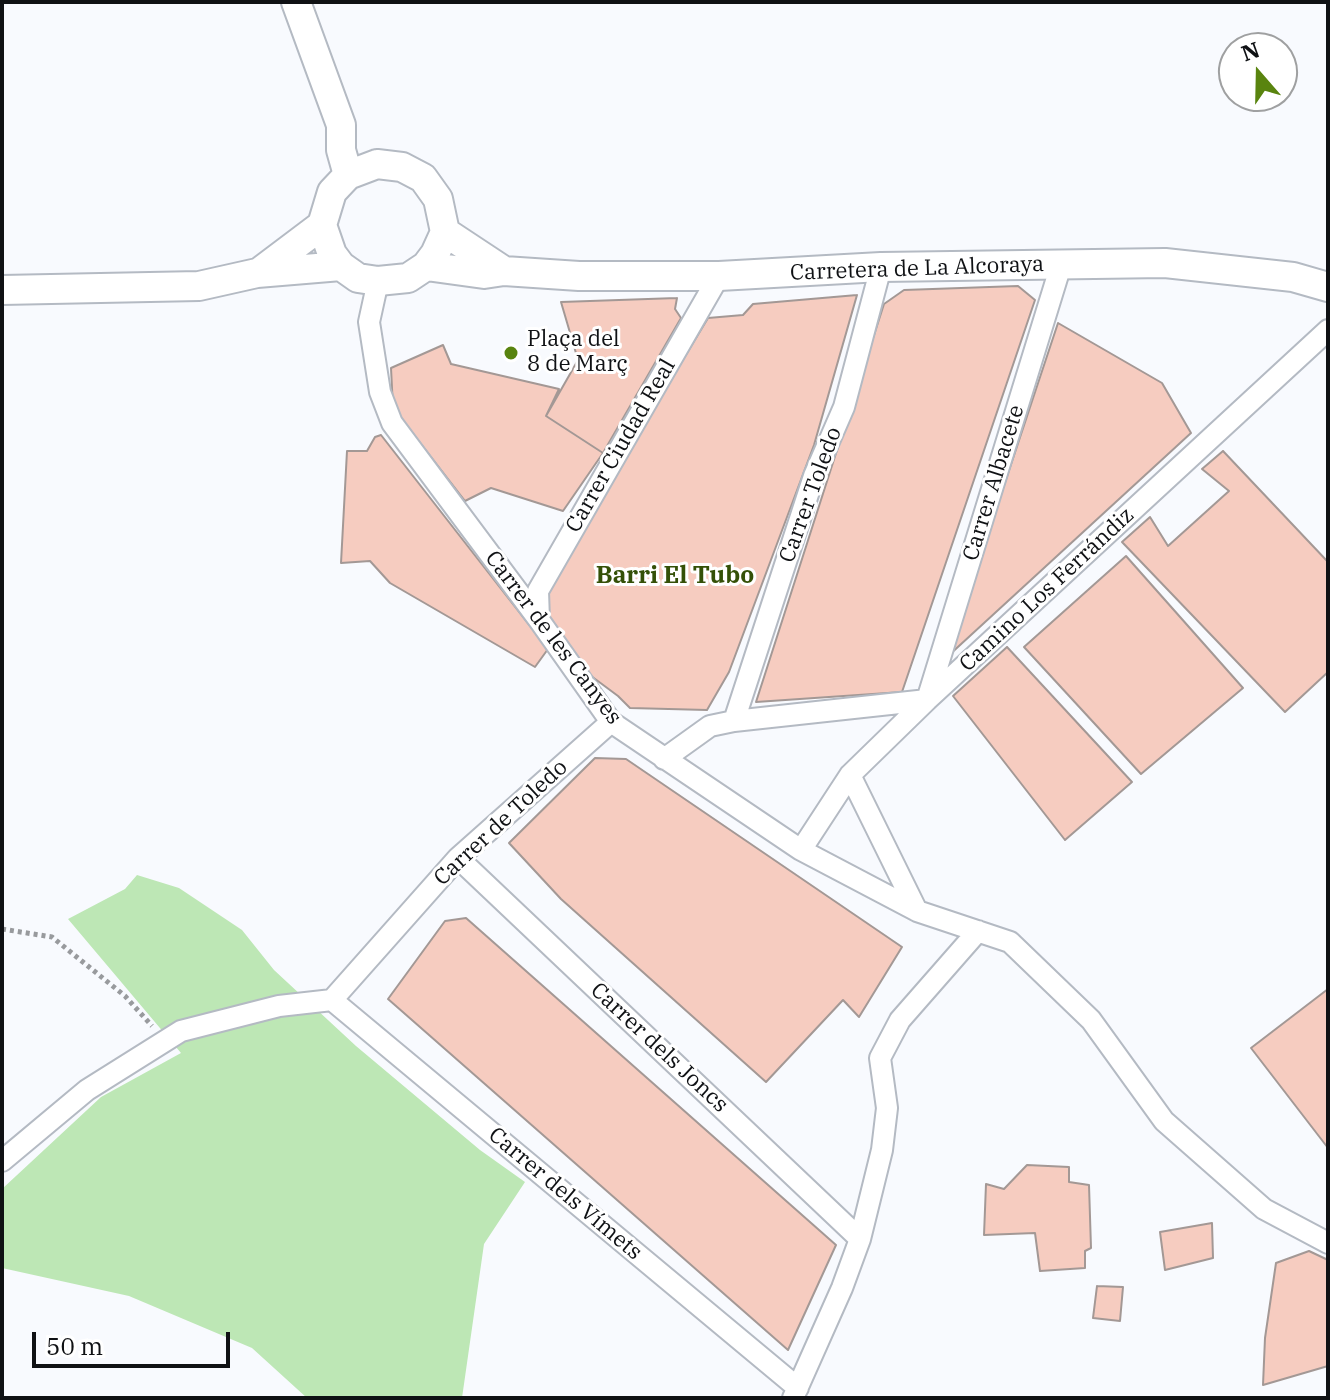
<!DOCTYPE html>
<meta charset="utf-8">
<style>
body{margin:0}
#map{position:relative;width:1330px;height:1400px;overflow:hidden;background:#f8fafe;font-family:"IBM Plex Serif",serif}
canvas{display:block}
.frame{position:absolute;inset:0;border:4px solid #0f1114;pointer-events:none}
.north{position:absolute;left:1218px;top:32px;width:80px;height:80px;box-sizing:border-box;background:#fff;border:2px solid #9fa0a1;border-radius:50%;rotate:340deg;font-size:22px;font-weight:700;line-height:32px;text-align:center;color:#0f1114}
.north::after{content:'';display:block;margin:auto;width:28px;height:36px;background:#59840f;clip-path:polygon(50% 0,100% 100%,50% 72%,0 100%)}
.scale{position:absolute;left:32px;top:1332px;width:198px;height:36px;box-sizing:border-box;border:4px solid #0f1114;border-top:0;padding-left:10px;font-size:24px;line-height:28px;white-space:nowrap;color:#0f1114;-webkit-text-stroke:6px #fff;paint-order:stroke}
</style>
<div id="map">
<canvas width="1330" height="1400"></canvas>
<div class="frame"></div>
<div class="north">N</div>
<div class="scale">50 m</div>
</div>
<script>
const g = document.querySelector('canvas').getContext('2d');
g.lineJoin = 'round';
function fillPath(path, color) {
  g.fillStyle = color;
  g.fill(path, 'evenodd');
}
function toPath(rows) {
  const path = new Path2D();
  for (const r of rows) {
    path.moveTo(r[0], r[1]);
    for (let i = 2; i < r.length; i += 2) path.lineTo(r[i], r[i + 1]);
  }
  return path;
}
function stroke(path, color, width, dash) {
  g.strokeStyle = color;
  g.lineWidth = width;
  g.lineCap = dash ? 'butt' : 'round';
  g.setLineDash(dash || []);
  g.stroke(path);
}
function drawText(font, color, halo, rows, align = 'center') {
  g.font = font + ' "IBM Plex Serif",serif';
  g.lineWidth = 6;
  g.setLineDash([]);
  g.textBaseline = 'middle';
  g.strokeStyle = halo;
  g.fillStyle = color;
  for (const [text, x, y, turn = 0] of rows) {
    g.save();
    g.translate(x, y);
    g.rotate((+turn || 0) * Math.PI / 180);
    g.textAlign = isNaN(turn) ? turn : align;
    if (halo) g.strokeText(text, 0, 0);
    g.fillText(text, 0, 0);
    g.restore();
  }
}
fillPath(toPath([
 [137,875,179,888,242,930,274,970,356,1046,480,1150,525,1182,484,1244,462,1398,307,1398,252,1348,129,1296,2,1268,2,1189,101,1097,181,1053,68,919,125,889]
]), '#bde7b5');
const building = toPath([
 [1018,286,1035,300,902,692,756,702,884,304,904,290,1018,286],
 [857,295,814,445,729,672,707,710,630,708,618,696,579,667,545,619,544,591,708,318,743,315,753,304,857,295],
 [677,298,675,309,681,318,603,453,546,416,578,360,561,302,677,298],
 [1058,323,1162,383,1191,433,947,657,1058,323],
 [443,345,451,364,559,389,546,416,603,453,563,511,491,488,465,501,393,408,391,368,443,345],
 [381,435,548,649,535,667,390,583,370,561,341,563,347,451,367,451,375,437,381,435],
 [1223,451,1328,562,1328,672,1285,712,1122,542,1150,517,1168,546,1229,491,1202,469,1223,451],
 [1126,556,1243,688,1141,774,1024,647,1126,556],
 [1007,647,1132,782,1065,840,953,696,1007,647],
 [595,758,626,759,902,947,859,1017,843,1000,766,1082,561,899,509,843,595,758],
 [466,918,836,1245,788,1350,388,999,445,921,466,918],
 [1328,989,1328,1148,1251,1048,1328,989],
 [1027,1165,1069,1167,1069,1182,1089,1185,1091,1248,1085,1251,1085,1268,1040,1271,1035,1233,984,1235,986,1184,1004,1189,1027,1165],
 [1212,1223,1213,1258,1165,1270,1160,1232,1212,1223],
 [1309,1251,1328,1260,1328,1366,1263,1385,1265,1338,1276,1263,1309,1251],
 [1097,1286,1123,1287,1120,1321,1093,1318,1097,1286]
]);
fillPath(building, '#f6ccc0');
stroke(building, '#a39895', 2);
const street = toPath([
 [378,281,369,322,380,392,392,423,539,620,611,722,801,850,917,911,1010,942,1091,1020,1164,1121,1264,1209,1328,1243],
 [539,620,538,591,719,276],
 [927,700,1061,265],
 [734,721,814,476,844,407,881,267],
 [664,759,710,726,734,721,927,700],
 [850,775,917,911],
 [801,850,850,775,927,700,1328,330],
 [458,858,860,1239],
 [332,1000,798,1388],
 [332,1000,458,858,611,722],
 [2,1161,87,1090,181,1031,279,1006,332,1000],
 [793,1398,842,1288,860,1239,882,1150,887,1108,880,1058,900,1020,978,931]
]);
const secondary = toPath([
 [296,2,341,125,341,150,348,175],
 [377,164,402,167,423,178,438,199,445,232,435,254,426,266,408,278,378,281,358,278,341,266,332,254,322,225,332,192,348,175,377,164],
 [445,232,504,271],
 [426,266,484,274,504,271,579,276,719,276,881,267,1165,263,1293,277,1328,287],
 [261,271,322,225],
 [2,290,199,286,257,273,341,266]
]);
stroke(street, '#b4bac3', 24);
stroke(secondary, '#b4bac3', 32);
stroke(toPath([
 [2,929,52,937,125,996,152,1026]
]), '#989a9d', 5, [4, 4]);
stroke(street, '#fff', 20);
stroke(secondary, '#fff', 28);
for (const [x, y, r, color] of [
 [511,353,8,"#59840f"]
]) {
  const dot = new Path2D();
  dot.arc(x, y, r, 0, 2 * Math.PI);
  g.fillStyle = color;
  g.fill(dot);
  stroke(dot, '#fff', 3);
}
drawText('22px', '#0f1114', '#fff', [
 ["Carretera de La Alcoraya",917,269,-2],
 ["Carrer Ciudad Real",621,446,-60],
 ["Carrer Albacete",994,483,-73],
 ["Carrer Toledo",811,495,-70],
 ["Camino Los Ferrándiz",1047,590,-43],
 ["Carrer de les Canyes",553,638,53],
 ["Carrer de Toledo",501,823,-43],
 ["Carrer dels Joncs",659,1048,43],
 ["Carrer dels Vímets",565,1194,40]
]);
drawText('22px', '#0f1114', '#fff', [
 ["Plaça del",527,340],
 ["8 de Març",527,365]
], 'left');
drawText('bold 24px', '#345007', '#fff', [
 ["Barri El Tubo",675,576]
]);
</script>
